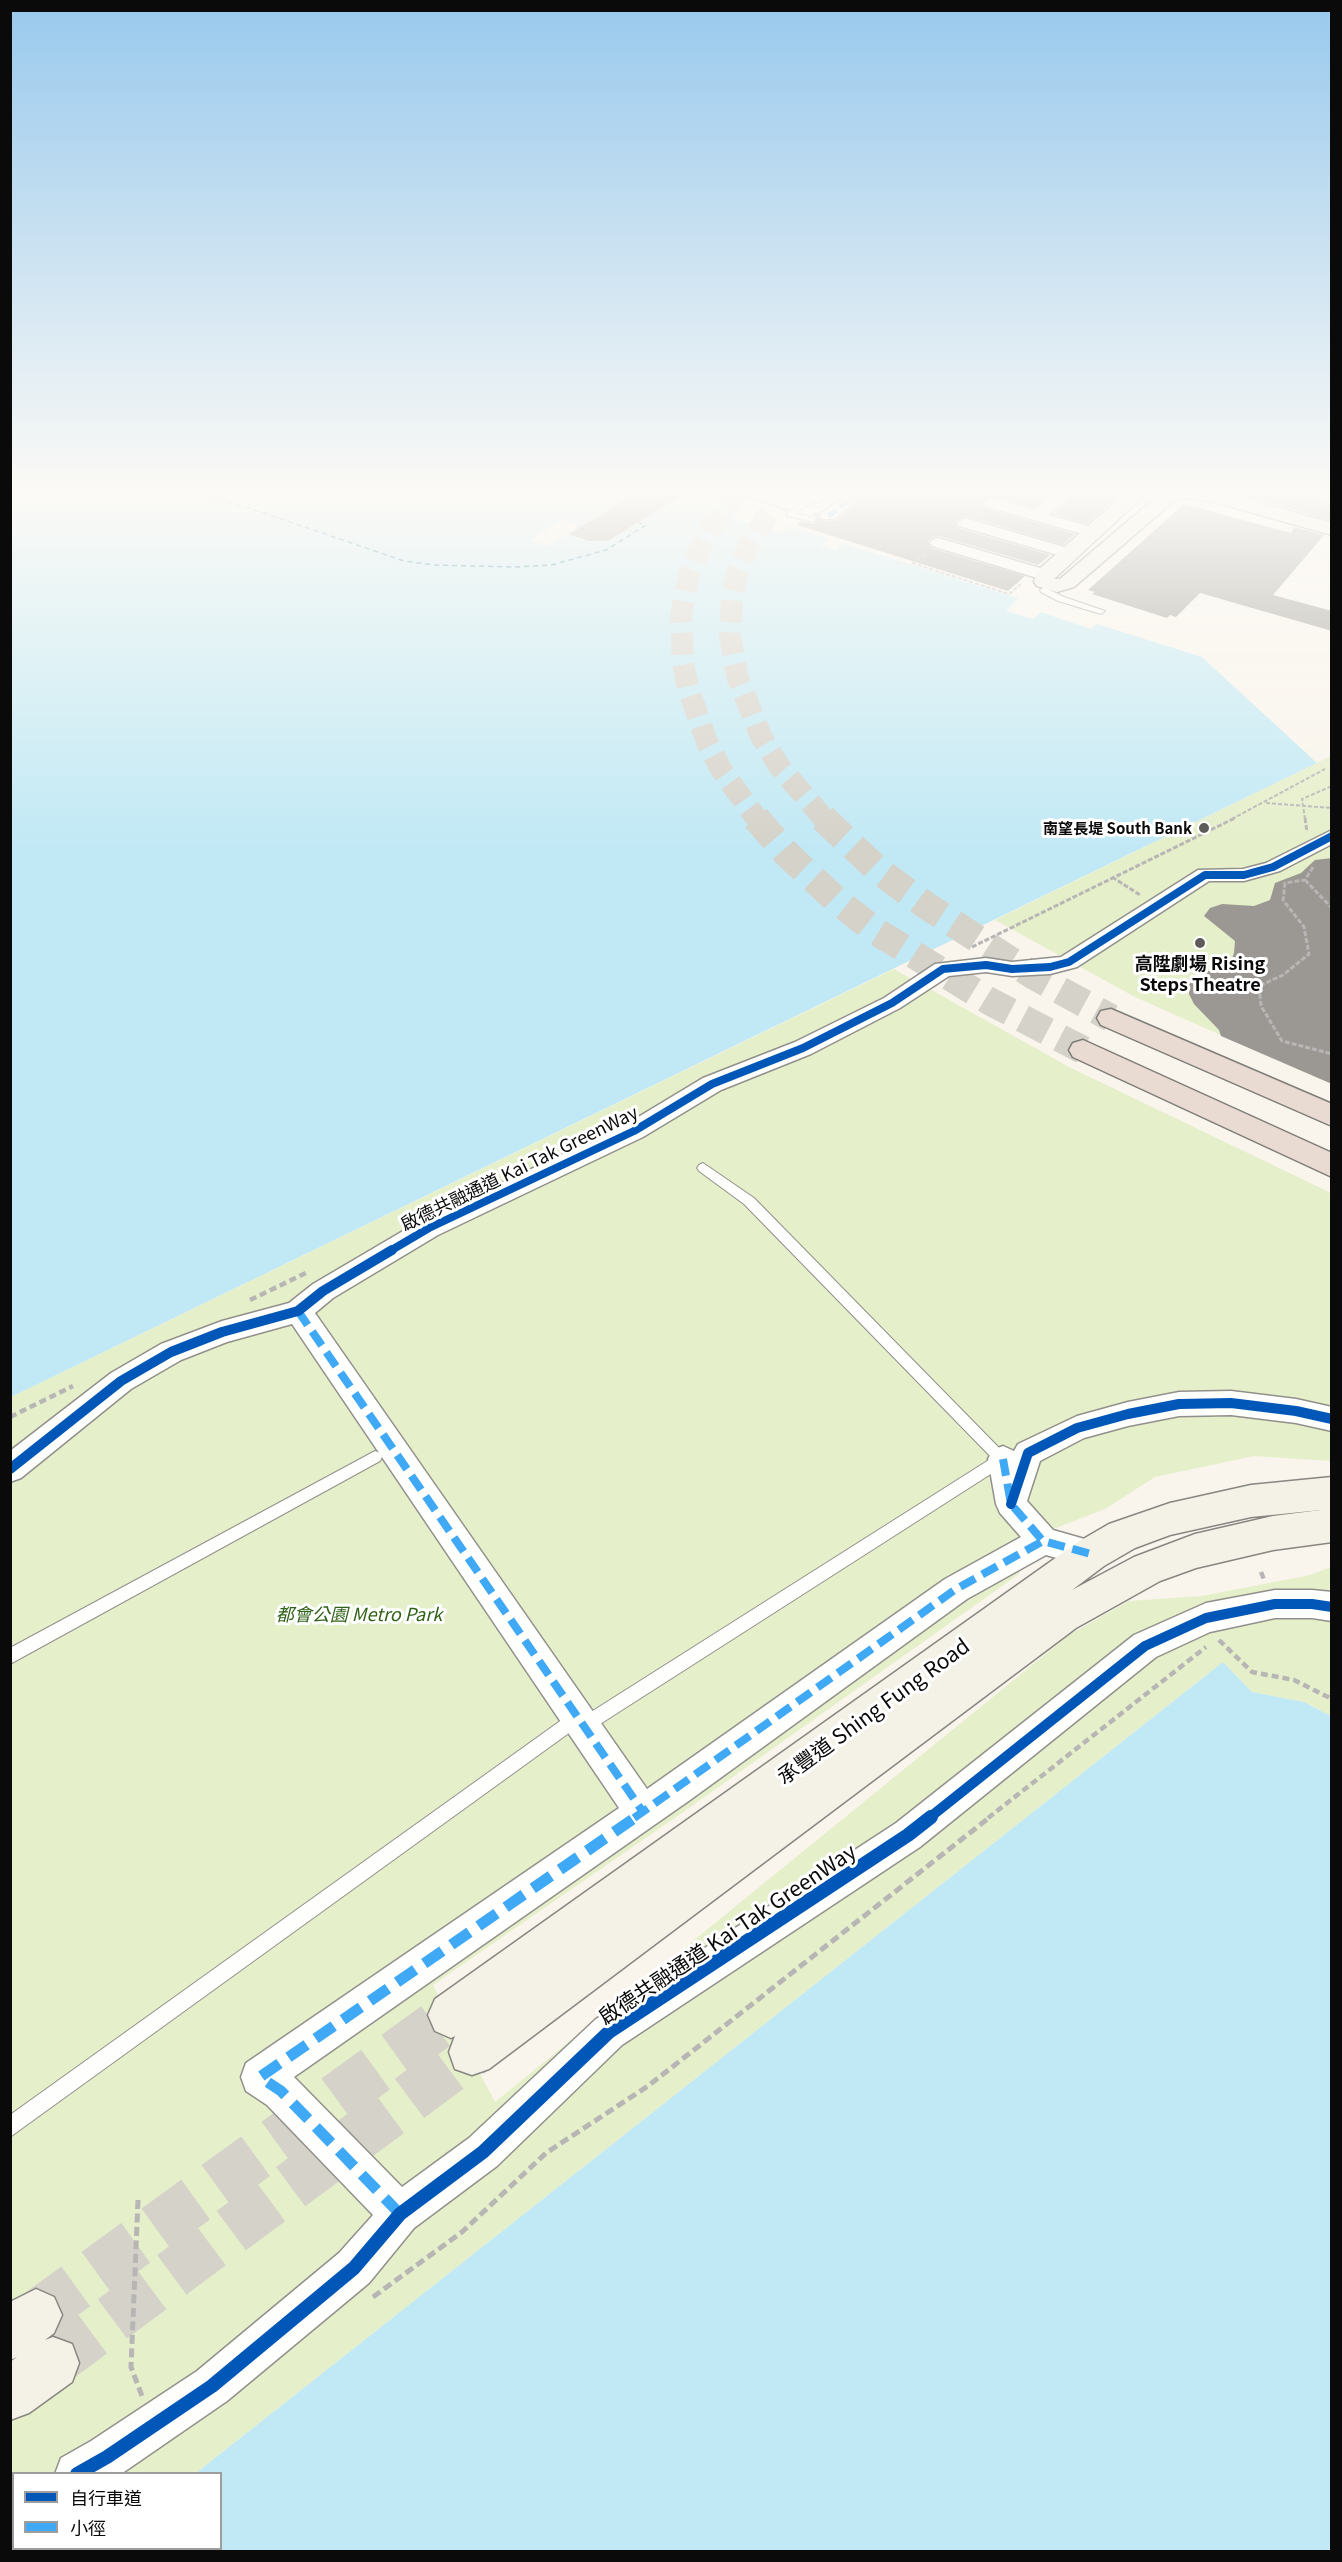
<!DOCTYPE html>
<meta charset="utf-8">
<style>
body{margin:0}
#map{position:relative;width:1342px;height:2562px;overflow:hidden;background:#f9f5ec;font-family:Georgia,"Noto Sans TC",serif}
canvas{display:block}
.frame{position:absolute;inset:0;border:12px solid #0a0a0a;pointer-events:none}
.legend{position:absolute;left:12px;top:2472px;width:210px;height:78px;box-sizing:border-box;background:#fff;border:2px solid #9d9d9d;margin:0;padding:8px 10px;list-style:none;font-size:18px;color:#0a0a0a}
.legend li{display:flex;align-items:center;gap:12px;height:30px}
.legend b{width:30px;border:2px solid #9d9d9d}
</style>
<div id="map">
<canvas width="1342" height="2562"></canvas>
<div class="frame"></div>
<ul class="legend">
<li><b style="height:8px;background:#0057b8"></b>自行車道</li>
<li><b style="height:8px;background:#3fa9f5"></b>小徑</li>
</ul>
</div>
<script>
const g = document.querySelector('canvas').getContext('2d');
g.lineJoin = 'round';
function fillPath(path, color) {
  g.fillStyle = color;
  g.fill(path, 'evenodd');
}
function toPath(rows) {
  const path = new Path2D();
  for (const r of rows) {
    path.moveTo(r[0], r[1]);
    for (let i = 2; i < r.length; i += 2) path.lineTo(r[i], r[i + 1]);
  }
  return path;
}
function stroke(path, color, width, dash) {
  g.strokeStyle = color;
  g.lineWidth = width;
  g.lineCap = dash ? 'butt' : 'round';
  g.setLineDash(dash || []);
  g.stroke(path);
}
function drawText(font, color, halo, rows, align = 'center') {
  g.font = font + ' Georgia,"Noto Sans TC",serif';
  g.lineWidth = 6;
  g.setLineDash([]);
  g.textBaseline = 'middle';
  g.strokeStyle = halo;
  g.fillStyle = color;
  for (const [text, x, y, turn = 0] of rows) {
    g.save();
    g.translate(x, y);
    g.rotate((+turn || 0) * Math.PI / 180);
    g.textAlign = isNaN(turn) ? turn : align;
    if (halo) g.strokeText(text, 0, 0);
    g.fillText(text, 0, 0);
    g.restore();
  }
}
fillPath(toPath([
 [1331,756,1331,1084,1135,997,995,920],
 [894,969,1069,1067,1331,1193,1331,1461,1254,1456,1155,1477,1105,1509,1020,1542,1025,1551,1019,1574,689,1808,433,1985,495,2102,1069,1635,1129,1601,1202,1596,1310,1575,1331,1567,1331,1716,1304,1702,1252,1692,1223,1662,196,2473,14,2474,14,2548,101,2549,97,2552,11,2552,11,1397]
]), '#e5efca');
fillPath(toPath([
 [11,489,518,489,490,500,494,503,525,489,637,489,589,541,604,542,667,506,700,498,741,511,732,518,780,533,790,527,830,539,821,545,836,550,842,543,1018,598,1006,611,1033,619,1041,612,1091,629,1097,624,1202,657,1317,763,11,1397],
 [1223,1662,1252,1692,1304,1702,1331,1716,1331,2551,97,2551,101,2548,220,2548,220,2474,196,2473]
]), '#c1e9f5');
fillPath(toPath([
 [562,520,580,526,548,546,530,540]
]), '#f9f5ec');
stroke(toPath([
 [185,489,258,511,404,561,434,565,516,567,551,565,606,550,646,525,639,523]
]), '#10719e', 1.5, [5, 4]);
fillPath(toPath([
 [644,489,665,489,683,495,608,541,589,541,569,534],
 [874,489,1057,489,1034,508,992,496,981,503,984,508,1075,534,1063,545,966,516,955,523,958,528,1050,555,1038,565,939,536,931,538,928,542,931,548,1025,576,1008,591,797,525,801,521,815,524,816,517,811,515,815,512,819,513,818,517,822,521,835,521,862,499,870,498,870,494],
 [1080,489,1126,489,1087,524,1054,514],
 [1225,489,1289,489,1292,494,1332,505,1332,521],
 [1184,504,1291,533,1294,527,1324,535,1273,595,1332,611,1332,631,1200,593,1176,617,1170,615,1167,618,1092,594,1095,592,1088,590],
 [1332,858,1332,1084,1221,1036,1219,1030,1194,1004,1189,994,1189,983,1196,977,1208,971,1221,970,1231,961,1234,953,1235,941,1204,916,1210,908,1222,904,1254,906,1270,900,1275,883,1301,873,1315,860]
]), '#9b9893');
stroke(toPath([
 [36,2315,451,2015],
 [53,2363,472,2052]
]), '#d5d2ca', 49, [49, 25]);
stroke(toPath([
 [741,489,725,507,704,539,689,574,681,615,683,663,688,688,707,742,722,771,757,819],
 [790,489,768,515,749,544,737,574,732,596,730,636,738,679,761,736,779,766,824,819]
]), '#d5d2ca', 22, [22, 10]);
stroke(toPath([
 [756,818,787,854,836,900,874,930,991,1002,1083,1050],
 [823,818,879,871,924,904,1034,976,1111,1018]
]), '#d5d2ca', 28, [28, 14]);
const lane = toPath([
 [759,489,773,489,794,495,801,494,807,489,817,489,806,498,794,499,759,489],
 [841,489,853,489,869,496,865,498,841,489],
 [812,496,819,498,796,513,814,518,814,522,787,516,787,512,812,496],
 [1044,587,1064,597,1105,611,1101,614,1058,601,1041,592,1040,590,1044,587],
 [703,1163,754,1198,1010,1459,1008,1463,597,1726,591,1724,589,1718,591,1712,992,1458,744,1204,699,1171,697,1168,699,1165,703,1163],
 [375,1451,380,1453,382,1457,380,1461,10,1664,10,1648,375,1451],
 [563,1719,569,1721,571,1727,569,1733,10,2137,10,2115,563,1719]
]);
const street = toPath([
 [731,489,755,489,788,499,810,494,817,489,835,489,820,501,787,509,733,492,731,489],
 [855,489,872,489,834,519,822,519,820,516,822,513,855,489],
 [1061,489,1078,489,1049,515,1098,529,1100,532,1098,535,1086,535,985,506,983,503,991,498,1034,510,1061,489],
 [1291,489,1317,489,1332,493,1332,503,1293,492,1291,489],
 [965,518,1074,550,1076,553,1068,558,959,526,957,523,965,518],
 [938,538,1050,571,1052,575,1044,580,932,546,930,543,932,540,938,538],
 [1332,830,1332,844,1280,871,1244,881,1209,881,1077,967,1050,974,1012,976,986,972,949,976,900,1008,811,1054,721,1090,643,1137,438,1235,333,1298,315,1313,647,1789,945,1579,1021,1537,1000,1513,996,1504,988,1459,993,1450,1003,1446,1014,1451,1018,1444,1077,1416,1128,1402,1179,1392,1231,1391,1296,1399,1332,1407,1332,1431,1296,1423,1231,1415,1179,1416,1128,1426,1084,1438,1040,1461,1027,1501,1053,1530,1102,1544,1106,1554,1102,1564,1091,1568,1046,1555,967,1599,690,1800,294,2077,402,2187,469,2138,596,2019,896,1823,1134,1635,1206,1603,1275,1590,1312,1590,1332,1592,1332,1621,1312,1618,1275,1618,1210,1632,1156,1657,920,1847,622,2045,497,2166,414,2228,369,2283,227,2401,121,2474,55,2474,61,2458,91,2441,197,2371,339,2253,373,2215,267,2105,246,2091,241,2077,246,2063,619,1808,292,1324,227,1342,181,1360,131,1389,21,1478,10,1482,10,1451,111,1373,161,1344,222,1321,289,1303,313,1284,420,1221,625,1125,703,1078,795,1042,884,998,935,964,986,958,1012,962,1061,957,1198,870,1243,869,1266,863,1332,830],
 [10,2481,14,2481,14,2525,10,2525,10,2481]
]);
const secondary = toPath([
 [1130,489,1151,489,1054,579,1060,579,1162,492,1174,489,1213,489,1332,523,1332,535,1214,502,1188,498,1175,500,1074,587,1057,592,1037,586,1034,582,1037,571,1130,489],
 [1332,1477,1332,1542,1273,1550,1196,1568,1160,1581,1076,1628,489,2069,472,2075,455,2069,449,2052,455,2036,451,2038,435,2031,428,2015,435,1999,1078,1542,1109,1524,1170,1503,1251,1485,1332,1477],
 [1321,1510,1273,1516,1195,1534,1134,1557,1072,1590,1104,1566,1135,1548,1170,1535,1251,1517,1321,1510],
 [36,2289,54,2297,62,2315,54,2333,45,2340,53,2337,72,2344,79,2363,72,2382,29,2413,10,2420,10,2362,17,2357,10,2360,10,2302,36,2289]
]);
const highway = toPath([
 [1111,1009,1332,1104,1332,1126,1101,1025,1097,1018,1101,1011,1111,1009],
 [1083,1040,1332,1153,1332,1177,1073,1057,1069,1050,1073,1043,1083,1040]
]);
stroke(lane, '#92908c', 2);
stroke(street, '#92908c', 3);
stroke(secondary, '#888682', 3);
stroke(highway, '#7f7d79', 3);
stroke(toPath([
 [713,489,721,492],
 [674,492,679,489],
 [685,496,694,490],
 [577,526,583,526],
 [912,563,1009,594,1021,584],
 [912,563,925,554],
 [1266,803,1332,808],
 [1232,819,1325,769],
 [1305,819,1302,799,1332,786]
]), '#b7b6b5', 2, [4, 2]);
stroke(toPath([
 [1305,818,1307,832],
 [1313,867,1305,880,1285,883,1283,900,1304,927,1309,954,1283,975,1259,986,1261,1006,1282,1041,1332,1054],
 [1112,877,1140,895],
 [1305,880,1332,908],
 [972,947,1235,818]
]), '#b7b6b5', 3, [5, 2]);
stroke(toPath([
 [250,1300,308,1272],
 [10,1417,73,1386],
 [1261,1572,1265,1582],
 [1219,1640,1252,1672,1294,1680,1332,1699],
 [988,1818,1206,1647]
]), '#b7b6b5', 4.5, [7, 4]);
stroke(toPath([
 [138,2200,131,2367,142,2396],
 [373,2297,462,2232,546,2153,648,2086,990,1817],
 [25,2552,27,2548]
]), '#b7b6b5', 5, [9, 4.5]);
fillPath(lane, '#fefefc');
fillPath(street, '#fefefc');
fillPath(secondary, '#f4f1e6');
fillPath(highway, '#e9dad2');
stroke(toPath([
 [828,516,865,489]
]), '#3fa9f5', 5, [10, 5]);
stroke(toPath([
 [298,1311,643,1812],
 [1003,1459,1011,1504,1043,1541,1091,1554],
 [634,1818,956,1589,1043,1541]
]), '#3fa9f5', 8, [17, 8]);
stroke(toPath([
 [400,2214,281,2091,260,2077,636,1817],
 [10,2503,14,2503]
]), '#3fa9f5', 11, [22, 11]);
stroke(toPath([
 [390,1251,429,1228,634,1131,712,1084,803,1048,892,1003,943,969,986,965,1012,969,1050,967,1069,962,1205,875,1244,875,1273,867,1332,836]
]), '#0057b8', 8);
stroke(toPath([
 [10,1469,121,1381,171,1352,222,1332,298,1311,323,1291,392,1250],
 [1011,1504,1028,1453,1077,1428,1128,1414,1179,1404,1231,1403,1296,1411,1332,1419],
 [929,1818,1145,1646,1206,1618,1275,1604,1312,1604,1332,1607]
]), '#0057b8', 10);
stroke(toPath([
 [77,2474,107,2457,212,2386,354,2268,400,2214,483,2152,609,2032,908,1835,931,1817]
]), '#0057b8', 14);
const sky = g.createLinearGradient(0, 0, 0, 848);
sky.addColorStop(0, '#98c9ed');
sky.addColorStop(0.58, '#fcfaf6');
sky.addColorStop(1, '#fcfaf600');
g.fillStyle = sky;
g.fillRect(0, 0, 1342, 848);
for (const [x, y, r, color] of [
 [1204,828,6,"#5e5c59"],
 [1200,943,6,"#5e5c59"]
]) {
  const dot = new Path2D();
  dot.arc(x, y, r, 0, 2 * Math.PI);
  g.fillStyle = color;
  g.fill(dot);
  stroke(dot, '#fff', 2);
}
drawText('bold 15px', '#0a0a0a', '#fff', [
 ["南望長堤 South Bank",1192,828]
], 'right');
drawText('bold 18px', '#0a0a0a', '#fff', [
 ["高陞劇場 Rising",1200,963],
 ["Steps Theatre",1200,984]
]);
drawText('18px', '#0a0a0a', '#fff', [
 ["啟德共融通道 Kai Tak GreenWay",519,1168,-26]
]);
drawText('italic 18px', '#316219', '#fff', [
 ["都會公園 Metro Park",359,1614]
]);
drawText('21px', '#0a0a0a', '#fff', [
 ["承豐道 Shing Fung Road",873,1711,-36],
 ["啟德共融通道 Kai Tak GreenWay",727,1934,-34]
]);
</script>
